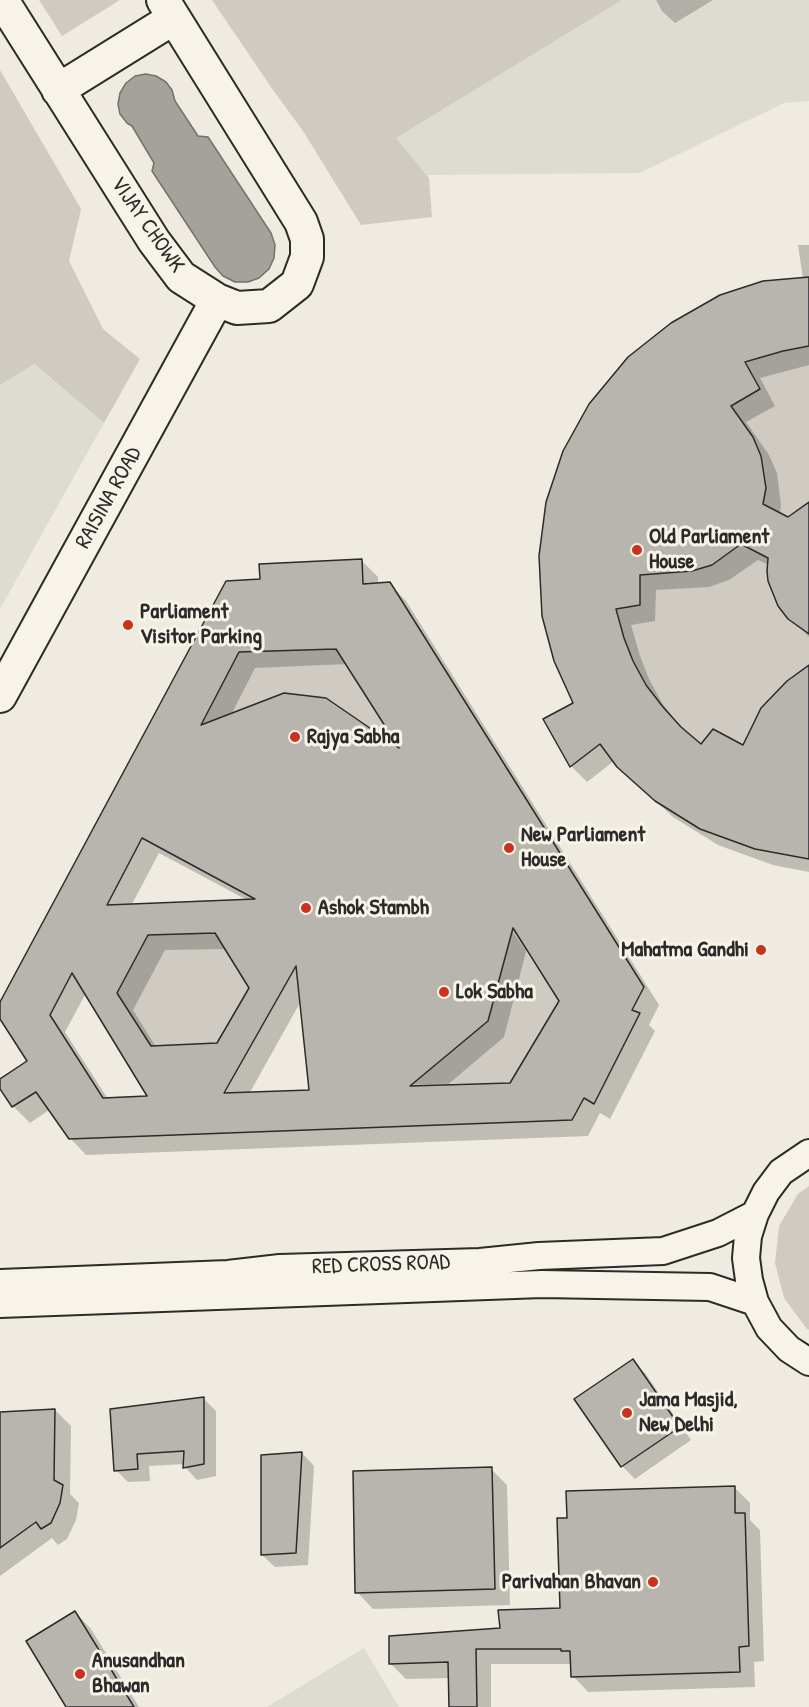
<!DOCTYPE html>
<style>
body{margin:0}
canvas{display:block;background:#efebe0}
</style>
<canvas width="809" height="1707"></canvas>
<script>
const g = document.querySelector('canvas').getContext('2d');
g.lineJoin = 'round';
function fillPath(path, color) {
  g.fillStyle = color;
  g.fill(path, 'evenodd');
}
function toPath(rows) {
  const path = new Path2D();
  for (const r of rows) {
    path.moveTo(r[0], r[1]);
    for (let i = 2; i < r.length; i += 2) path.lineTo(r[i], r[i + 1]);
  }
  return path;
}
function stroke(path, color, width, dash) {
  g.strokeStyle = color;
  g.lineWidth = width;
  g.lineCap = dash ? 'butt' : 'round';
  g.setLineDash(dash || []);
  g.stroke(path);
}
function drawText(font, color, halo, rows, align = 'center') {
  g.font = font + ' "Patrick Hand",sans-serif';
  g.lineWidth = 6;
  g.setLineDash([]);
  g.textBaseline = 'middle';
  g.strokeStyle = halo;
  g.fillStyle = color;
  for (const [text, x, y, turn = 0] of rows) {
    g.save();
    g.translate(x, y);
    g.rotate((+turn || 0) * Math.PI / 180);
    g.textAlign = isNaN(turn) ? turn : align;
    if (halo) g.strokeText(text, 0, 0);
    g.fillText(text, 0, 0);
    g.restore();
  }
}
fillPath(toPath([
 [622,0,809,0,809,101,784,103,640,173,425,175,396,138],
 [33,364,104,423,0,609,0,385],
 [364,1648,399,1707,267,1707]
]), '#dedbd1');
fillPath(toPath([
 [39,0,120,0,62,36],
 [212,0,622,0,396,138,429,178,432,217,361,225,303,131,273,90],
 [0,70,81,209,69,261,103,329,140,359,104,423,34,364,0,385],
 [809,346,809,504,800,508,789,517,763,504,766,488,761,456,753,437,731,406,760,389,746,363,783,351],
 [741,544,768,558,767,571,768,581,778,606,788,619,801,629,809,632,809,667,787,681,761,708,743,745,713,729,702,744,681,727,663,707,646,685,633,661,624,638,616,609,639,605,640,575,692,571,712,565],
 [336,649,424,784,326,698,284,693,234,712,199,788,168,791,239,652],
 [463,857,559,1001,510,1083,339,1085],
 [215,933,249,988,217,1043,151,1046,117,993,148,935],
 [809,1186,809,1330,806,1328,784,1298,775,1263,779,1226,798,1194]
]), '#cfcbc2');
const water = toPath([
 [146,74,156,76,166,82,172,90,175,101,198,136,208,137,271,233,275,245,274,258,269,269,259,278,248,282,235,282,223,276,215,267,152,171,154,163,132,126,127,123,120,114,118,104,120,93,126,83,135,76,146,74]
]);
fillPath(water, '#a4a29a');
stroke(water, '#74726e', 1.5);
fillPath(toPath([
 [656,0,713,0,675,23,662,11],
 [798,245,809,245,809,365,760,378,775,406,746,422,769,455,777,473,781,505,780,514,788,518,809,506,809,637,779,605,772,591,768,570,769,565,758,560,729,580,709,587,656,590,655,621,631,625,640,656,649,679,662,703,679,725,702,747,744,747,809,669,809,872,773,865,718,845,673,817,636,783,614,761,587,782,571,766,545,719,575,704,544,616,803,279],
 [362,561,378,577,378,585,390,584,406,601,659,1005,649,1025,655,1031,610,1119,600,1113,588,1136,86,1155,70,1138,49,1110,30,1123,13,1106,0,1087,0,1081,29,1062,0,1016,0,1005,261,580],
 [348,664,404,754,231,715,255,668],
 [159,853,247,900,131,906],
 [527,948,560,1001,511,1084,445,1087,504,1037],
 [227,949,251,988,218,1044,156,1047,133,1010,165,950],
 [86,993,149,1097,108,1099,65,1032],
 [301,1001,310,1091,249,1094],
 [633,1361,645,1373,691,1440,635,1479,622,1466,576,1399],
 [203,1398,216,1411,216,1476,197,1480,185,1467,185,1464,149,1466,150,1481,128,1482,116,1470],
 [55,1410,71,1426,70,1494,79,1503,76,1520,67,1539,58,1545,52,1538,0,1576,0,1414],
 [302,1453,314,1466,308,1565,275,1567,262,1555],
 [491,1469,507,1485,510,1605,373,1609,357,1592],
 [734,1487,750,1503,750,1520,760,1530,764,1661,754,1662,755,1687,588,1692,573,1676,572,1664,491,1664,491,1707,450,1707,450,1678,406,1679,391,1664,561,1610,568,1519],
 [75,1612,91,1629,139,1707,68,1707]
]), '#0003');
const building = toPath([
 [809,277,809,346,783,351,745,362,760,389,731,406,753,437,761,456,766,488,763,504,788,517,809,502,809,634,788,619,778,606,768,581,767,571,768,558,741,544,712,565,692,571,640,575,640,605,616,609,624,638,633,661,646,685,663,707,681,727,701,744,713,729,743,745,761,708,787,681,809,665,809,859,755,849,700,829,655,801,617,767,600,744,570,767,543,719,573,703,554,661,542,616,539,556,546,502,563,451,589,404,628,357,671,323,720,295,763,281,809,277],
 [362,559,363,584,390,582,644,987,632,1010,640,1013,594,1104,584,1098,572,1120,69,1139,36,1092,12,1107,0,1089,0,1079,27,1061,0,1019,0,1002,226,581,260,579,259,564,362,559],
 [336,649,399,748,326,698,284,693,201,725,239,652,336,649],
 [142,838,255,899,107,905,142,838],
 [513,928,559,1001,510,1083,410,1086,488,1021,513,928],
 [215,933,249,988,217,1043,151,1046,117,993,148,935,215,933],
 [296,966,309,1090,224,1093,296,966],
 [72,973,147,1096,103,1098,50,1015,72,973],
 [633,1359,680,1427,621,1467,574,1399,633,1359],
 [204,1397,204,1464,183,1468,184,1451,137,1454,138,1469,114,1471,110,1409,204,1397],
 [55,1409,54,1480,63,1485,60,1503,51,1523,41,1529,36,1522,0,1548,0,1412,55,1409],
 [302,1452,296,1553,261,1555,261,1455,302,1452],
 [492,1467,495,1589,355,1593,353,1471,492,1467],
 [735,1486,735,1513,745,1513,749,1646,739,1647,740,1672,571,1677,570,1651,561,1651,561,1649,476,1649,477,1707,449,1707,448,1662,389,1664,389,1636,500,1628,498,1610,560,1608,557,1518,567,1518,566,1491,735,1486],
 [75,1611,134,1707,66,1707,26,1641,75,1611]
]);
fillPath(building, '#b8b5ae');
stroke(building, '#2b2b2b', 1.5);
const minor = toPath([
 [809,1153,781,1172,766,1192,755,1214,748,1236,746,1258,749,1280,755,1302,769,1328,789,1349,809,1362],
 [0,1283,228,1274,280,1268,480,1262,539,1256,663,1251,718,1233,755,1214],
 [0,1304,542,1284,710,1287,755,1302]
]);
const major = toPath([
 [2,0,154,241,181,277,217,300,237,308,269,306,297,284,307,257,307,239,301,222,163,0],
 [58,90,174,18],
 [0,696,217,300]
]);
stroke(minor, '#2b2b2b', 30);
stroke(major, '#2b2b2b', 36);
stroke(minor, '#f7f3e8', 26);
stroke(major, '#f7f3e8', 32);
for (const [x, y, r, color] of [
 [637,550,6,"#c8321e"],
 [128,625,6,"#c8321e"],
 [295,737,6,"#c8321e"],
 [509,848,6,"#c8321e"],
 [306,908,6,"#c8321e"],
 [761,950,6,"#c8321e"],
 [444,992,6,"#c8321e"],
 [627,1413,6,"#c8321e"],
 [653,1582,6,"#c8321e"],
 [80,1674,6,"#c8321e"]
]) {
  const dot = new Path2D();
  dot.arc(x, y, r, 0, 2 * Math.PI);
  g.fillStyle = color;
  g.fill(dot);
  stroke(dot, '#f7f3e8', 2);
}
drawText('22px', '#2b2b2b', '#f7f3e8', [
 ["VIJAY CHOWK",147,225,55],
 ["RAISINA ROAD",109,498,-61],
 ["RED CROSS ROAD",381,1265,-2]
]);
drawText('bold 22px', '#2b2b2b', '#f7f3e8', [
 ["Old Parliament",649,537],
 ["House",649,562],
 ["Parliament",140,612],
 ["Visitor Parking",140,637],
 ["Rajya Sabha",307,737],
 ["New Parliament",521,835],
 ["House",521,860],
 ["Ashok Stambh",318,908],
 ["Mahatma Gandhi",749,950,"right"],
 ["Lok Sabha",456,992],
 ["Jama Masjid,",639,1400],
 ["New Delhi",639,1425],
 ["Parivahan Bhavan",641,1582,"right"],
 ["Anusandhan",92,1661],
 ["Bhawan",92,1686]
], 'left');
</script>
